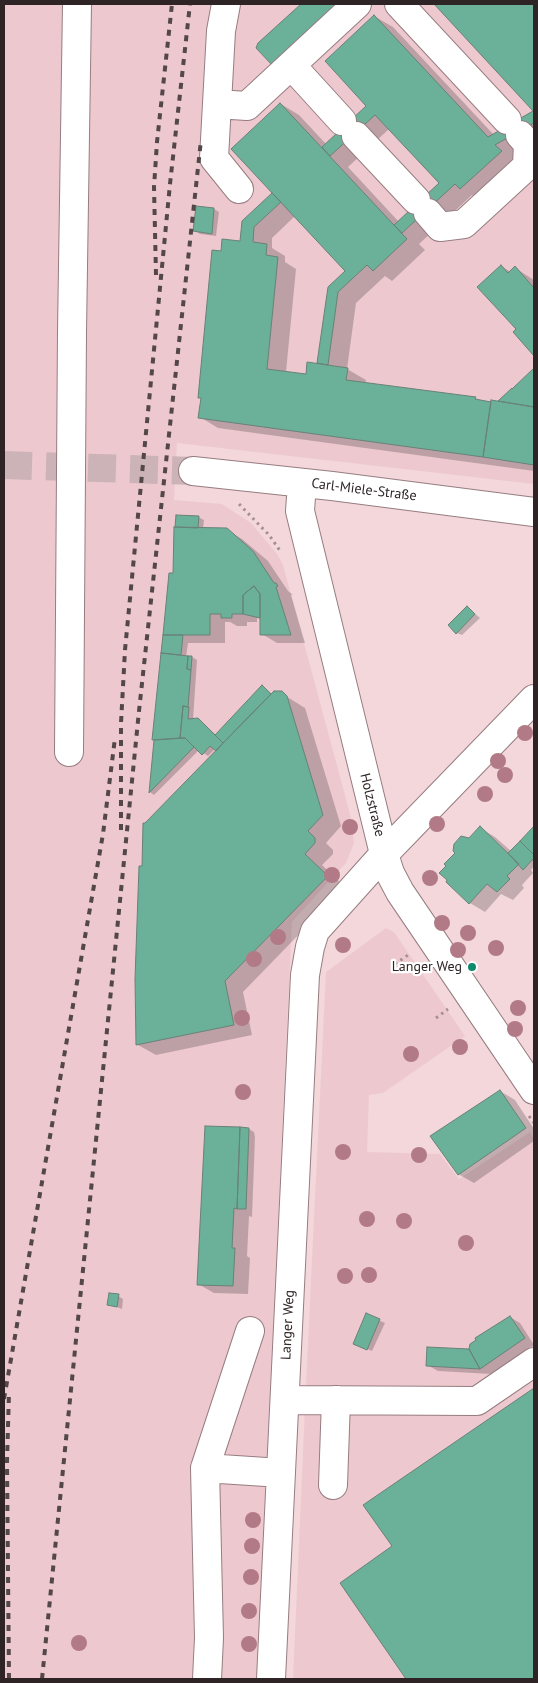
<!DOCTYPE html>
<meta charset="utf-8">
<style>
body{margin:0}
#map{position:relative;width:538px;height:1683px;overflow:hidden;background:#f3d7db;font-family:"PT Sans",sans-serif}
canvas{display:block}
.frame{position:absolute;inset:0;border:5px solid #2e2426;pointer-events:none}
</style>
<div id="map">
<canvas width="538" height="1683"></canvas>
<div class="frame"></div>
</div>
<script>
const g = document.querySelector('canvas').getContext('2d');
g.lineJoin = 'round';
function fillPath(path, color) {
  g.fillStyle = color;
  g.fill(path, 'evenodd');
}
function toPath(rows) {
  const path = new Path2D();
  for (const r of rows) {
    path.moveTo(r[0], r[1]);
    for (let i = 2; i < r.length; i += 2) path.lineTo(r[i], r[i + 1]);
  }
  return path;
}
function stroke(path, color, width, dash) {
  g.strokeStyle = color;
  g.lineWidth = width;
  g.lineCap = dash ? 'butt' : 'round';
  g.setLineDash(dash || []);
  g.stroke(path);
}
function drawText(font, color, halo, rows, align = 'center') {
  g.font = font + ' "PT Sans",sans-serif';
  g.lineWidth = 4.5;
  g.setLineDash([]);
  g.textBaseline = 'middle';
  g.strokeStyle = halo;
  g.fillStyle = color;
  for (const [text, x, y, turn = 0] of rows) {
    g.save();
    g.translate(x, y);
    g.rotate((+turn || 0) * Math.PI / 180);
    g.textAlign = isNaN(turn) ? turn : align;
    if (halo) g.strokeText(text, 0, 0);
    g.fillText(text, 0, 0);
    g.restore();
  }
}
fillPath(toPath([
 [4,4,534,4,534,484,177,443,174,500,222,504,251,523,277,554,283,565,350,814,354,843,346,863,292,922,257,1679,4,1679],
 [386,928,394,932,465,1036,383,1093,369,1095,367,1152,440,1154,459,1179,530,1132,534,1139,534,1679,293,1679,307,1363,326,972]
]), '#edc9cf');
fillPath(toPath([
 [435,4,534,4,534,111],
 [374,16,393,27,494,135,534,112,534,144,513,156,519,162,480,199,472,195,419,244,425,250,392,281,385,276,356,303,347,369,366,380,365,384,506,404,500,401,534,370,534,471,218,428,200,417,202,399,199,397,222,253,242,243,244,222,274,194,281,104,299,115,326,144,368,106],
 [389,129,440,184,399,222,348,167],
 [295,216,346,271,329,288,318,365,307,375,286,372,296,269,285,262,285,256,272,248,272,238],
 [214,209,219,212,216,236,200,234,195,231],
 [501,266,511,272,515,268,534,280,534,354,514,332,518,329],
 [198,517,204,520,203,529,226,530,242,539,268,561,288,591,293,595,291,595,305,643,277,643,262,634,262,619,257,618,257,622,247,622,247,626,237,626,230,622,225,622,225,643,188,643,186,657,192,657,197,660,193,720,197,719,203,723,216,735,262,687,272,694,281,693,305,708,341,826,326,843,333,850,333,854,322,865,345,887,243,992,252,1035,156,1055,138,1045,143,867,217,751,215,749,208,756,199,750,154,795,150,792,155,740,154,739,170,574,174,574],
 [467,607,480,618,462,635,457,633],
 [534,827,534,866,531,870,533,873,522,885,524,888,513,900,501,894,485,912,470,903,469,839,480,828,495,837,511,851],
 [500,1091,515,1100,534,1129,534,1141,474,1183,458,1174],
 [249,1129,254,1132,255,1137,252,1217,249,1216,247,1256,250,1258,248,1294,214,1293,198,1284],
 [118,1296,123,1299,122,1309,109,1304],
 [367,1315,385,1323,372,1351,360,1346],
 [510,1317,520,1323,534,1345,491,1374,438,1371,427,1365,470,1350],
 [534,1390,534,1679,407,1679,341,1583,393,1546,365,1505]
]), '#0003');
const building = toPath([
 [301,4,342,4,273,66,256,48,258,43,301,4],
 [434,4,533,4,534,5,534,112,434,4],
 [374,15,488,137,533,111,534,112,534,123,495,145,502,151,460,189,455,184,402,233,394,225,439,183,375,115,330,156,322,147,366,106,325,61,374,15],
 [280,103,407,239,373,271,367,265,338,292,328,365,317,363,328,287,345,271,231,149,280,103],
 [272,193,281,202,254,227,253,242,267,244,266,255,278,257,267,369,306,374,307,362,348,368,346,380,476,397,475,399,491,402,483,457,198,418,201,398,198,398,212,250,221,251,222,239,240,241,242,221,272,193],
 [196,206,214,208,212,234,193,231,196,206],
 [501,265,508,273,515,266,534,288,534,356,513,332,516,329,477,287,501,265],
 [534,368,534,407,498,401,512,388,512,389,534,368],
 [491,400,534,407,534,465,483,457,491,400],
 [176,515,199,516,198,528,175,527,176,515],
 [174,527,227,528,253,551,274,583,276,583,278,586,276,587,291,635,260,635,260,594,254,586,243,595,243,614,232,614,232,618,221,618,221,614,210,614,210,635,163,635,169,573,173,573,174,527],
 [254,586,260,594,260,618,243,614,243,595,254,586],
 [467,606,475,614,456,634,448,625,467,606],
 [163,635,183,635,181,655,161,653,163,635],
 [161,653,188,656,187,669,191,670,188,707,183,706,180,738,152,740,161,653],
 [188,656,192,656,191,670,187,669,188,656],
 [262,685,271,694,223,743,215,735,262,685],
 [274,691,282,691,287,696,323,815,308,831,315,838,315,843,305,854,328,876,225,981,234,1025,136,1045,135,979,139,866,142,866,143,823,145,823,274,691],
 [183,706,189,707,188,719,198,718,223,743,216,751,210,746,202,755,185,738,180,738,183,706],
 [185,738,194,747,149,793,154,740,185,738],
 [480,826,519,864,507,876,510,879,497,892,487,884,469,904,446,882,447,880,439,873,446,866,444,864,455,853,453,851,454,844,461,836,469,838,480,826],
 [534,826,534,855,520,841,534,826],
 [520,841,534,855,534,858,523,870,508,853,520,841],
 [500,1090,526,1128,458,1175,430,1136,500,1090],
 [205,1126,240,1127,237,1209,234,1208,232,1248,235,1248,233,1286,197,1285,205,1126],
 [240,1127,249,1128,246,1209,237,1209,240,1127],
 [109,1293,119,1294,117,1307,107,1305,109,1293],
 [366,1313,380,1319,367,1350,353,1344,366,1313],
 [510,1316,525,1338,480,1369,469,1349,470,1344,476,1340,475,1338,510,1316],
 [427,1347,469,1349,480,1369,426,1366,427,1347],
 [534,1388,534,1679,406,1679,340,1583,392,1546,363,1505,534,1388]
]);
fillPath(building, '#6bb099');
stroke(building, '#698279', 1);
stroke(toPath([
 [4,465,193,471]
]), '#ccb3b7', 28, [28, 14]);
const minor = toPath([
 [226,4,221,31,214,158,239,189],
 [399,4,507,120],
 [291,65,342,121],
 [217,104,247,106,357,4],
 [356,136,416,200],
 [428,213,440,227,464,224,527,166,528,144,520,135],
 [193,471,332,486,534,512],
 [302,483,300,511,384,854,390,873,400,892,534,1090],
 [69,752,72,332,77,4],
 [285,1400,477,1401,534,1362],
 [205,1468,250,1331],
 [333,1485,336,1400],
 [207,1679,209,1638,205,1468,281,1473],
 [271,1679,305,975,310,947,315,931,384,854,534,699]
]);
stroke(minor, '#967d81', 30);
stroke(toPath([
 [239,504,269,535,281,552],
 [395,964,411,953],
 [436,1018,448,1009],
 [529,1116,534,1123]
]), '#a48f92', 3, [2.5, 4]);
stroke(minor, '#fff', 28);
stroke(toPath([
 [156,275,154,187,157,142,172,4],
 [121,830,121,723,125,650,170,184,190,4],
 [4,1399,103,834,115,738],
 [9,1679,7,1462,9,1392],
 [42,1679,139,711,201,140]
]), '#544749', 4, [6, 6]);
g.fillStyle = '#b17a86';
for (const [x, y] of [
 [525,733],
 [498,761],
 [505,775],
 [485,794],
 [437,824],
 [350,827],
 [332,875],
 [430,878],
 [442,923],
 [468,933],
 [278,937],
 [343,945],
 [496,948],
 [458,950],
 [254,959],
 [518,1008],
 [242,1018],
 [515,1029],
 [460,1047],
 [411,1054],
 [243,1092],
 [343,1152],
 [419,1155],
 [367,1219],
 [404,1221],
 [466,1243],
 [369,1275],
 [345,1276],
 [253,1520],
 [252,1546],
 [251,1577],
 [249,1611],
 [79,1643],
 [249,1644]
]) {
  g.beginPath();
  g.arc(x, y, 8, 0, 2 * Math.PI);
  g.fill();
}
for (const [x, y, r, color] of [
 [472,967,5,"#0d896c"]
]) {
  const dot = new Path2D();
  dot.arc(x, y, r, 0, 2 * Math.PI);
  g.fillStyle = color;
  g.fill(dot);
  stroke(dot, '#fff', 2);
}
drawText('14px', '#2e2426', '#fff', [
 ["Carl-Miele-Straße",364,490,7],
 ["Holzstraße",372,805,76],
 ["Langer Weg",288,1325,-87]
]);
drawText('14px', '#2e2426', '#fff', [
 ["Langer Weg",462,967]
], 'right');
</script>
